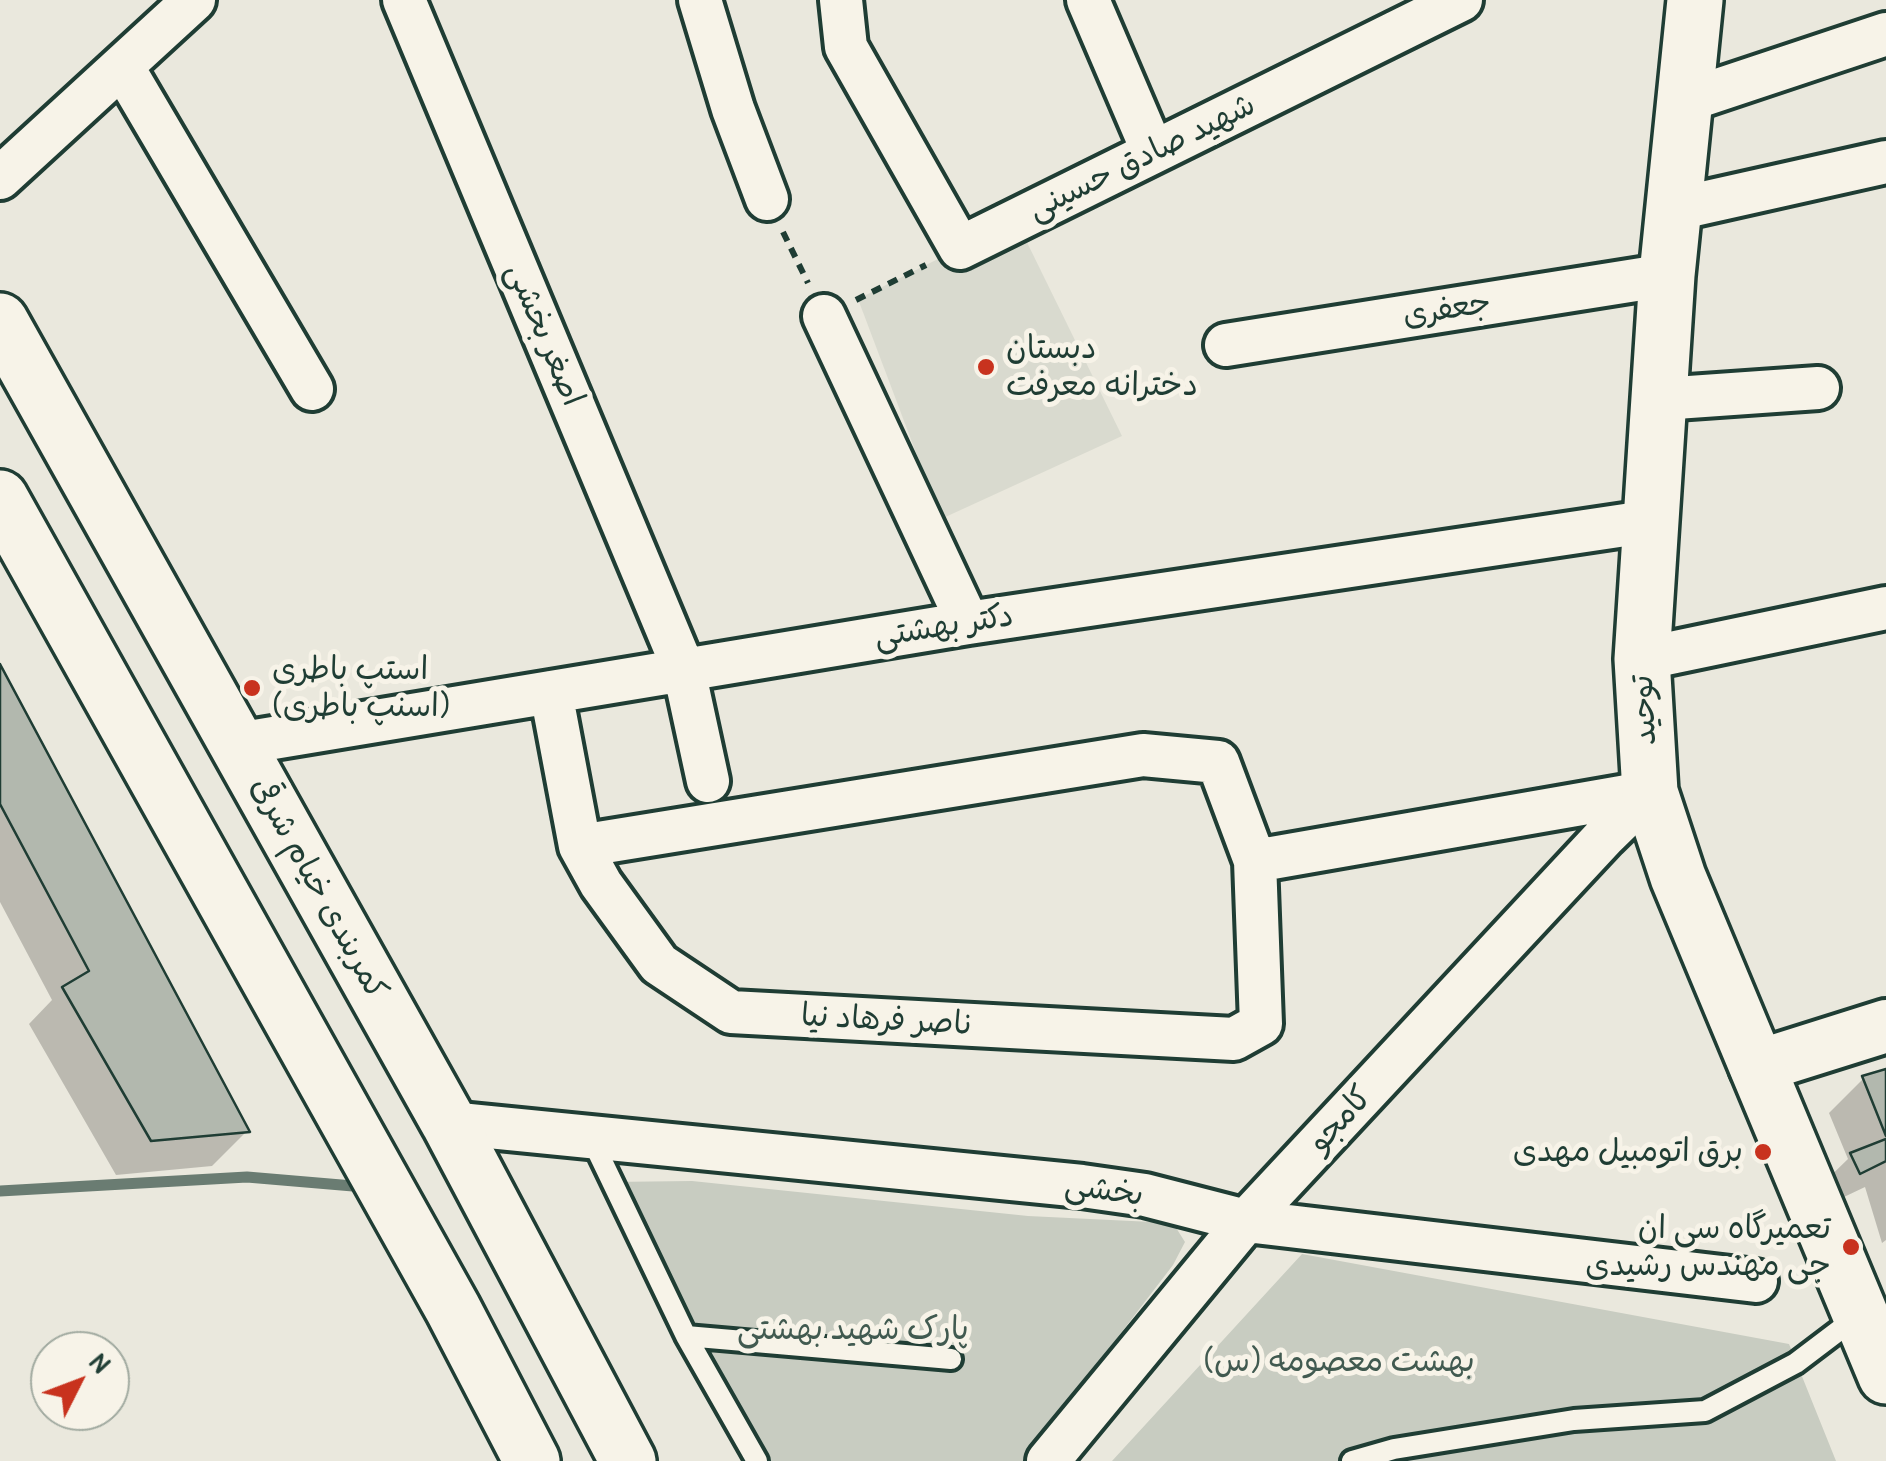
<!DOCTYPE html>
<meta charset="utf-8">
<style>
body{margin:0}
#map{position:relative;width:1886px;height:1461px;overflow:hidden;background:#eae8dd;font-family:"Patrick Hand",sans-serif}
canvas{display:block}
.north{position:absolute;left:30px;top:1331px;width:100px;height:100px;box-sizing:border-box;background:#f7f3e8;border:2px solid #a1aaa0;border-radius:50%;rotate:48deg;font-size:28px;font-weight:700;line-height:40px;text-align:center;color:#1f3d34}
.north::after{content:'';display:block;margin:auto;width:35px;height:45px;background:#c8321e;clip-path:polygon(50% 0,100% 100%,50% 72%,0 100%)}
</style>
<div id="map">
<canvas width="1886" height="1461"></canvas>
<div class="north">N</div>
</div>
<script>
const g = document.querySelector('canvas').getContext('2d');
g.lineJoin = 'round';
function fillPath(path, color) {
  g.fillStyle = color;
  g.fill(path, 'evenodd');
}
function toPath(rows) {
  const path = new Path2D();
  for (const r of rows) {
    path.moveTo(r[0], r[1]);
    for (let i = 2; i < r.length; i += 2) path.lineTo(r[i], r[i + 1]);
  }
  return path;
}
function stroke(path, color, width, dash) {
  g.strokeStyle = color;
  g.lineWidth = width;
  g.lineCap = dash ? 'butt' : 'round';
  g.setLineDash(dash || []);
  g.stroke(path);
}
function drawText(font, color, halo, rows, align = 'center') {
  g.font = font + ' "Patrick Hand","Playpen Sans Arabic",sans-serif';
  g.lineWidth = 10;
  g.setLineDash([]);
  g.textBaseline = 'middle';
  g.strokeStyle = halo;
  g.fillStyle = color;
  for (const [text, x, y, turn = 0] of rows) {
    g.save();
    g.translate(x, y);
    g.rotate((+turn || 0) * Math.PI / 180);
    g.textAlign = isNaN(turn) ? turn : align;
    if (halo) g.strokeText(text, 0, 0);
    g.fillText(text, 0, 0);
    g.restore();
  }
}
fillPath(toPath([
 [1016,220,1122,436,941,519,858,299]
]), '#d9dacf');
fillPath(toPath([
 [692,1181,1028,1216,1173,1223,1185,1242,1173,1265,1023,1461,766,1461,610,1182],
 [1302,1254,1789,1344,1836,1461,1112,1461]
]), '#c8ccc1');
fillPath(toPath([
 [0,669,246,1132,212,1166,116,1175,29,1024,52,1000,0,902],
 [1886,1072,1886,1240,1882,1243,1865,1187,1825,1206,1817,1189,1848,1159,1829,1113,1864,1078]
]), '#0003');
stroke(toPath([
 [0,1191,247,1177,353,1186]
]), '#6a7c72', 11);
const building = toPath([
 [0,664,250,1132,151,1141,62,987,89,971,0,804,0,664],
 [1886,1069,1886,1136,1862,1076,1886,1069],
 [1886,1139,1886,1161,1860,1174,1850,1153,1886,1139]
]);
fillPath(building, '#b2b8ae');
stroke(building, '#1f3d34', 2.5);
const service = toPath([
 [591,1138,686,1336,757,1461],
 [686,1336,951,1359],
 [1352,1461,1394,1449,1574,1420,1705,1411,1796,1363,1858,1316]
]);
const minor = toPath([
 [404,0,684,670,708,781],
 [700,0,733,109,767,199],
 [841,0,846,47,960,248,1461,0],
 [1088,0,1153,152],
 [122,66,312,389],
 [1685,101,1886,34],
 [0,178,194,0],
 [1676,209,1886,162],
 [824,316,968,623],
 [1226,345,1667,275],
 [1661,399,1818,388],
 [1642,659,1886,608],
 [551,692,580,846,601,884,659,964,731,1012,1234,1039,1261,1024,1255,861,1218,762,1143,755,580,846],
 [237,744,968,623,1652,521],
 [1255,861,1650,792],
 [449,1123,1082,1186,1145,1195,1246,1221,1756,1281],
 [1048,1461,1246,1221,1605,836,1650,792]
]);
const tertiary = toPath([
 [1756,1067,1886,1026]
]);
const secondary = toPath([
 [1695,0,1667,275,1642,659,1650,792,1678,877,1886,1376]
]);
const trunk = toPath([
 [0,321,449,1123,628,1461],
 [0,498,453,1309,532,1461]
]);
stroke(service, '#1f3d34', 28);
stroke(minor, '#1f3d34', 50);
stroke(tertiary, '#1f3d34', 60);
stroke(secondary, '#1f3d34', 62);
stroke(trunk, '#1f3d34', 62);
stroke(toPath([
 [783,232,808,283],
 [856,300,926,265]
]), '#1f3d34', 6, [10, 8]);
stroke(service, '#f7f3e8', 20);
stroke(minor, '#f7f3e8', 42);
stroke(tertiary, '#f7f3e8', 52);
stroke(secondary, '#f7f3e8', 55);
stroke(trunk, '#f7f3e8', 55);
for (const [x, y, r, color] of [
 [986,367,10,"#c8321e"],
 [252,688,10,"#c8321e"],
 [1763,1152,10,"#c8321e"],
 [1851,1247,10,"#c8321e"]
]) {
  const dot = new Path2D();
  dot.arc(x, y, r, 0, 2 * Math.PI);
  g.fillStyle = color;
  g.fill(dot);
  stroke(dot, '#f7f3e8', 4);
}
drawText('32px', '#1f3d34', '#f7f3e8', [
 ["شهید صادق حسینی",1142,158,-26],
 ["جعفری",1447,310,-9],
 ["اصغر بخشی",544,335,67],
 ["دکتر بهشتی",944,627,-9],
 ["توحید",1645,710,-93],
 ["کمربندی خیام شرقی",318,889,61],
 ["ناصر فرهاد نیا",887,1021,3],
 ["کامجو",1341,1120,-47],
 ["بخشی",1104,1191,8]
]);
drawText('32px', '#1f3d34', '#f7f3e8', [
 ["دبستان",1006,349],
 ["دخترانه معرفت",1006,386],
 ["استپ باطری",272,670],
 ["(اسنپ باطری)",272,707],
 ["برق اتومبیل مهدی",1743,1152,"right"],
 ["تعمیرگاه سی ان",1831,1229,"right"],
 ["جی مهندس رشیدی",1831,1266,"right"]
], 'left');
drawText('32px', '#415a50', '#f7f3e8', [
 ["پارک شهید بهشتی",853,1330],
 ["(بهشت معصومه (س",1339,1362]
]);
</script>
